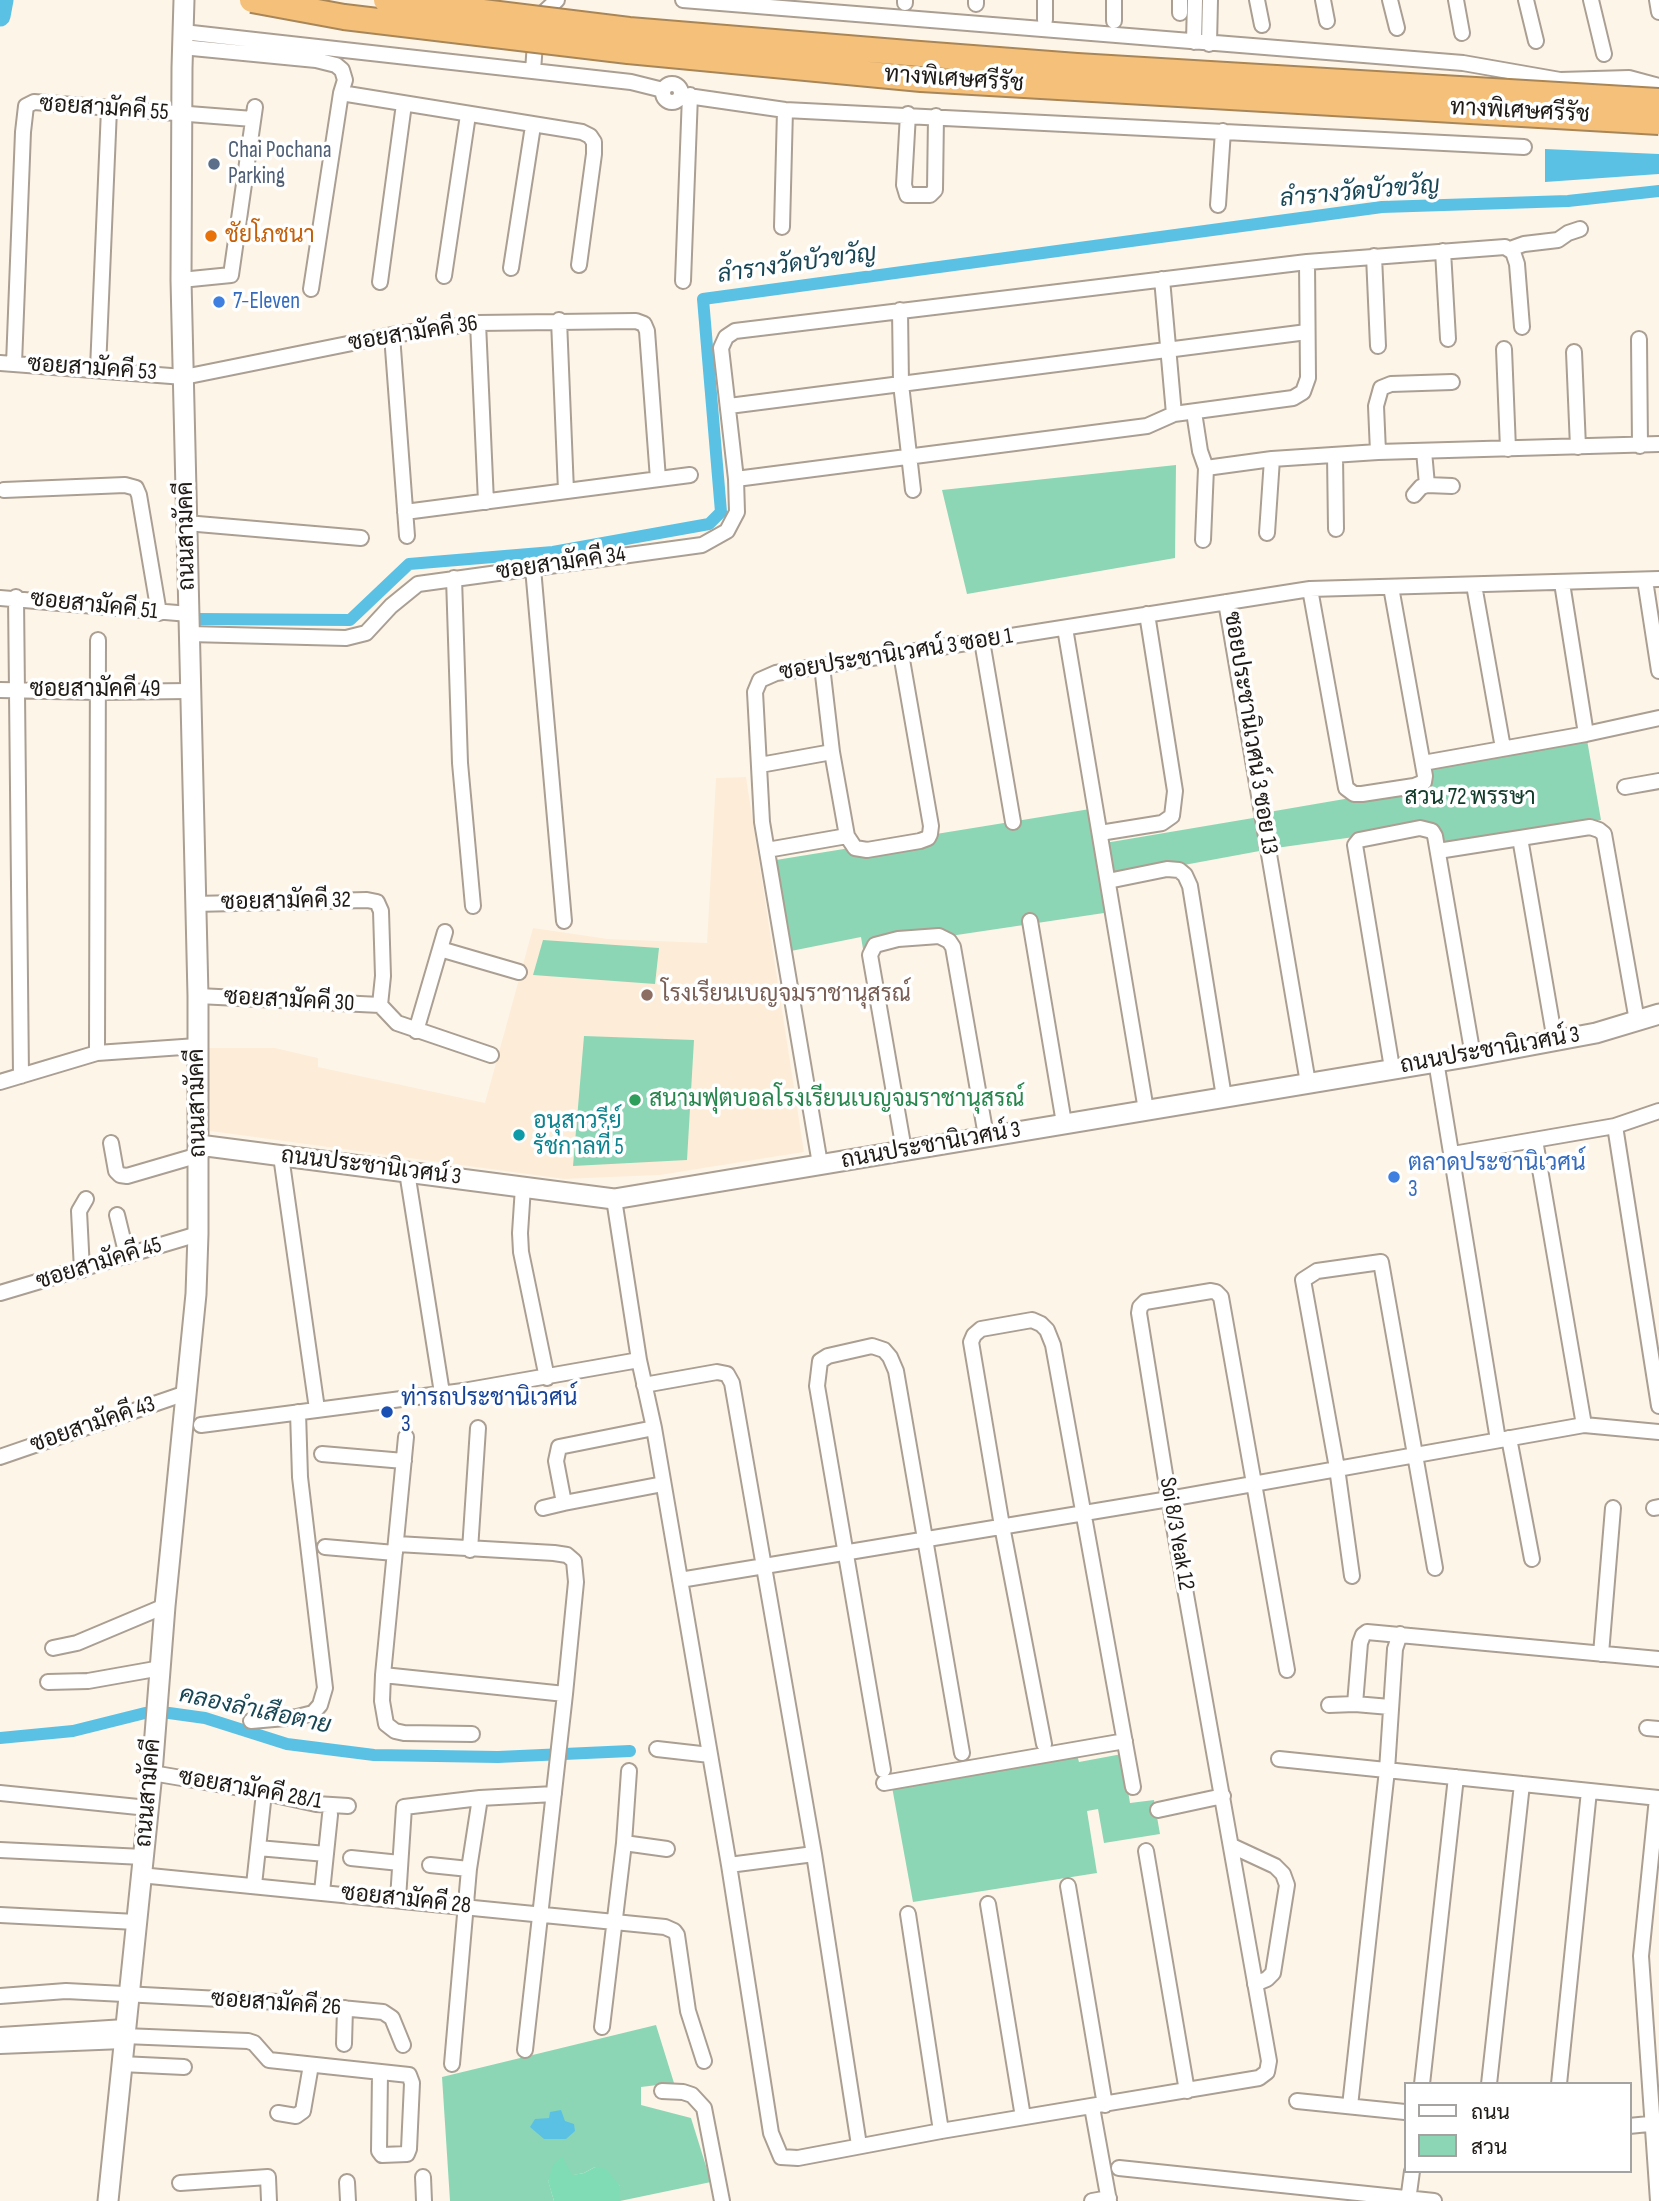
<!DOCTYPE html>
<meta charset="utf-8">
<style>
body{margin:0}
#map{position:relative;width:1659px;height:2201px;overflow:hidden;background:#fef5e9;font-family:"Sofia Sans Condensed",Sarabun,sans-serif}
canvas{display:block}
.legend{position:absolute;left:1404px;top:2082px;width:228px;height:91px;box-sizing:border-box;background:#fff;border:2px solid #a5a3a1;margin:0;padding:9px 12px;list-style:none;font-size:21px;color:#1e1a15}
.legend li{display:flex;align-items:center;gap:14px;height:35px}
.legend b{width:35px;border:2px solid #a5a3a1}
</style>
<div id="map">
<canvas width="1659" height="2201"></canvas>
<ul class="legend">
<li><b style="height:9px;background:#fff"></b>ถนน</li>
<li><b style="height:19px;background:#8dd6b5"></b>สวน</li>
</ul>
</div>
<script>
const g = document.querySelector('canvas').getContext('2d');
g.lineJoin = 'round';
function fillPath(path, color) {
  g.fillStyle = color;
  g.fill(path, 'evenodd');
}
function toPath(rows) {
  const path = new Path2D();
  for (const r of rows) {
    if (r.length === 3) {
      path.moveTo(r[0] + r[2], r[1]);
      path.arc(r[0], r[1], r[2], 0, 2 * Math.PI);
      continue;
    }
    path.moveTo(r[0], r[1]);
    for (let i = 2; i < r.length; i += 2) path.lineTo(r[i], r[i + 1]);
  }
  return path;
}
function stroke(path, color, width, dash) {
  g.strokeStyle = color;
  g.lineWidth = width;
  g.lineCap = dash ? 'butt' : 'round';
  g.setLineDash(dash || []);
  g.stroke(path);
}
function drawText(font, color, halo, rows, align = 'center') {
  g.font = font + ' "Sofia Sans Condensed",Sarabun,sans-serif';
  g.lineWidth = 7;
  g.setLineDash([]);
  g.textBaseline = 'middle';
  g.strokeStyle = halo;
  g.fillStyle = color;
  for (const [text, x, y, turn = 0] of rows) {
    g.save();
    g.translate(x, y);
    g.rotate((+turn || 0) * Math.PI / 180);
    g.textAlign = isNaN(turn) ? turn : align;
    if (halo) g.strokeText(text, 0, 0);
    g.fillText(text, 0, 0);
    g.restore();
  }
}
fillPath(toPath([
 [746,777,804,1152,660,1175,564,1179,210,1131,208,1048,275,1048,318,1058,318,1067,485,1103,533,928,608,939,707,943,716,778]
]), '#fdedd8');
fillPath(toPath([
 [1176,465,1175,558,967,594,942,490],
 [1586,734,1601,820,1437,848,1432,826,1269,849,1263,813,1426,785,1422,761],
 [1090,809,1099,844,1259,817,1265,850,1103,880,1104,913,863,949,861,937,791,951,776,860],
 [543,940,659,948,655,984,533,975],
 [584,1036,694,1040,687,1160,573,1166],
 [1122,1754,1130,1803,1154,1800,1160,1834,1104,1843,1098,1809,1087,1811,1097,1873,913,1902,892,1787,1077,1755,1079,1762],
 [656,2025,674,2083,641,2087,641,2105,691,2118,711,2182,620,2201,620,2186,595,2167,584,2173,548,2180,554,2201,450,2201,442,2077]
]), '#8dd6b5');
fillPath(toPath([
 [562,2156,572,2175,584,2173,595,2167,606,2169,620,2186,620,2201,554,2201,548,2181,553,2165]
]), '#7fdcb4');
fillPath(toPath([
 [1545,149,1659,154,1659,174,1545,182],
 [561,2110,565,2121,574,2124,575,2131,566,2139,544,2139,530,2127,535,2119,549,2118,550,2112]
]), '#5bc1e4');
stroke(toPath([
 [196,619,350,620,409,564,553,552,709,524,721,512,703,299,1382,207,1568,201,1659,191],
 [0,1738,73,1731,145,1713,169,1713,205,1718,287,1744,374,1755,498,1757,630,1751]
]), '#5bc1e4', 12);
stroke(toPath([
 [0,16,3,0]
]), '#5bc1e4', 21);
const street = toPath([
 [683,0,1463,63,1560,80,1629,78,1659,86],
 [905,0,905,3],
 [976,0,976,4],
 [1045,0,1045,20],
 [1114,0,1114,21],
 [1180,0,1180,13],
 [1257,0,1262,25],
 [1323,0,1327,21],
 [1390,0,1397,28],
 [1456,0,1462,33],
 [1526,0,1536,41],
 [1591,0,1604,54],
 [1657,0,1659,12],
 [183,32,631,82,663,90],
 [1194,42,1195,0],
 [1209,44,1210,0],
 [182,47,316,60,336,65,342,70,345,80,341,93,311,289],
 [533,71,536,29,539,17,557,0],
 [672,93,9],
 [341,93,582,132,590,136,594,142,594,154,579,265],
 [681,95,785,110,1524,147],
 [908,114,904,185,907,195,930,195,935,190,936,116],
 [1218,205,1223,131],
 [782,227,785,110],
 [1510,249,1524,244,1558,240,1568,233,1580,229],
 [1443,251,1448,339],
 [1374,256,1378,346],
 [511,268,533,126],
 [444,276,468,115],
 [1162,279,1174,414],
 [181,280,231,275,255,107],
 [683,281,690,95],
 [380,282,404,104],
 [900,310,901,384,913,490],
 [559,320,566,491],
 [478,323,486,502],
 [392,335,407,536],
 [1639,339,1640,446],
 [1504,349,1508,449],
 [1574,352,1578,447],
 [0,363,184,377,392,335,478,323,636,321,644,324,647,331,658,479],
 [14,364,23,132,26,106,34,102,253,119],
 [98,369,109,109],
 [729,406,1307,332],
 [1194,412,1200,451,1206,468,1272,459,1378,452,1659,444],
 [1424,451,1427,485],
 [1378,452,1376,406,1381,388,1391,384,1452,382],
 [1335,455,1336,529],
 [736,479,1147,426,1174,414,1293,398,1303,392,1308,378,1307,262],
 [4,490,125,485,136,488,139,495,159,613],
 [1414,495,1421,487,1427,485,1452,486],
 [405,512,690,475],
 [186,523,361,538],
 [1267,533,1272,459],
 [1203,540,1206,468],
 [533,568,564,921],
 [454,578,460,763,473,906],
 [1645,580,1659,671],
 [1562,583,1586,734],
 [1474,585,1503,748],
 [1310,589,1346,788,1354,794,1362,794,1414,786,1424,782,1425,776,1391,587],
 [16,597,21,1076],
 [0,598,189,614],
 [1226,602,1308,1083],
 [1065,628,1146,1110],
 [189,634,346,638,366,633,391,606,418,584,702,545,727,531,737,512,736,479,721,348,726,337,735,331,1307,262,1505,247,1513,252,1517,264,1522,327],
 [982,641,1013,822],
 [822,666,832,752,847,836,855,848,867,850,920,841,928,838,930,834,931,826,901,654],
 [0,690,98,692,190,691],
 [1423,763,1586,734,1659,718],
 [760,765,832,752],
 [1625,787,1659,781],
 [1100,833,1162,823,1172,816,1175,791,1147,614],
 [1520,838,1555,1041],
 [767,850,847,836],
 [1438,851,1590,827,1599,830,1604,834,1637,1021],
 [1108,881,1167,869,1179,870,1185,875,1190,886,1224,1097],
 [194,904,367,900,377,902,381,911,383,976,380,1005],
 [1030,921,1064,1123],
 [440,949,519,972],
 [198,996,380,1005],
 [380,1005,397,1023,491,1055],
 [416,1031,445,932],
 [97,1053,98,640],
 [1436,1061,1498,1440],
 [1392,1068,1355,845,1359,840,1420,828,1432,831,1435,836,1473,1056],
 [0,1082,97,1053,197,1046],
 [1615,1126,1659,1406],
 [1535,1140,1584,1425],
 [111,1143,116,1171,120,1175,127,1176,199,1155],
 [904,1150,870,955,875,945,898,939,939,936,949,941,953,947,986,1136],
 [1453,1154,1615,1126,1659,1111],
 [281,1156,317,1409],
 [820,1164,762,822,755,692,760,680,776,673,1310,589,1659,579],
 [407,1172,442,1393],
 [523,1187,520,1233,521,1252,547,1378],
 [614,1199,639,1360,654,1428,729,1865,771,2133,781,2157,798,2158,941,2131,1259,2078,1267,2072,1269,2061,1169,1499,1139,1313,1140,1307,1145,1302,1211,1291,1216,1292,1221,1297,1287,1670],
 [117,1215,127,1256],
 [82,1270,79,1211,86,1199],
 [0,1293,198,1234],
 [644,1385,717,1372,727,1374,732,1383,814,1854,859,2145],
 [201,1425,463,1391,639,1360],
 [654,1428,559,1447,556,1461,564,1503,663,1484],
 [406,1437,383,1675,382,1701,386,1724,395,1731,404,1733,472,1734],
 [1509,1438,1532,1559],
 [322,1454,404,1461],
 [0,1457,186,1393],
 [543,1508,564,1503],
 [1654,1508,1659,1507],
 [397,1544,554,1553,567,1555,574,1561,576,1582,565,1694,525,2050],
 [325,1547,395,1553],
 [470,1550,478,1428],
 [1352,1576,1337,1468,1303,1280,1317,1271,1381,1262,1435,1568],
 [680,1580,1169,1499,1584,1425,1659,1432],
 [53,1648,77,1643,165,1606],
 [1601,1654,1613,1508],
 [383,1675,565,1694],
 [48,1682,88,1681,161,1668],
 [1355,1704,1360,1643,1363,1635,1367,1632,1659,1659],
 [1329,1705,1355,1704,1390,1707],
 [251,1721,297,1717,313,1713,320,1705,325,1688,300,1477,298,1412],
 [1647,1728,1659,1729],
 [1044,1744,1002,1526,971,1342,974,1335,981,1329,1032,1320,1041,1324,1047,1330,1053,1345,1133,1787],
 [657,1749,710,1755],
 [1279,1759,1659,1798],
 [883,1770,817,1386,820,1361,828,1356,872,1346,884,1350,890,1357,896,1371,962,1753],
 [152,1773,252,1790,316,1804,348,1806],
 [884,1783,1125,1741],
 [0,1793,148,1808],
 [1657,1798,1641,1956,1658,2201],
 [1158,1810,1223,1796],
 [624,1843,667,1849],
 [1232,1846,1275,1866,1283,1874,1287,1885,1273,1973,1267,1979,1255,1984],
 [258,1848,326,1854],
 [0,1850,143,1857],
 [1146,1851,1187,2091],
 [351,1858,400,1863],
 [430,1865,469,1869],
 [729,1865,814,1854],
 [140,1875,665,1927,674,1931,677,1935,688,2011,704,2061],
 [254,1885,263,1802],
 [1068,1886,1105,2105],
 [322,1892,330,1815],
 [398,1899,404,1807,480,1798,554,1794],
 [988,1904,1023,2117],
 [908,1914,941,2131],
 [0,1915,136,1922],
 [0,1996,66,1991,278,2002,383,2012,392,2018,403,2045],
 [602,2027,624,1843,629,1771],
 [0,2035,125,2027],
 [124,2036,248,2041,254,2043,269,2060,409,2075,412,2083,409,2149,407,2154,382,2155,379,2151,380,2073],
 [344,2044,345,2008],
 [0,2046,123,2041],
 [121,2064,184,2067],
 [452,2064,469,1869,480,1798],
 [1422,2084,1456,1777],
 [1489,2084,1522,1784],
 [1559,2084,1589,1791],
 [662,2091,683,2092,692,2095,704,2108,722,2201],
 [1297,2101,1405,2112],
 [1350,2106,1387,1770,1395,1649,1400,1634],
 [1092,2107,1109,2201],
 [278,2113,296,2116,303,2111,311,2065],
 [1629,2126,1659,2123],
 [1119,2168,1434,2201],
 [423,2177,424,2201],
 [347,2182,348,2201],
 [180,2183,268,2177,269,2201],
 [1092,2201,1109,2198],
 [1408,2201,1412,2171]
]);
const secondary = toPath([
 [199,1145,614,1199,1473,1056,1596,1033,1659,1014],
 [108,2201,152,1773,165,1606,196,1294,198,1234,198,996,181,280,182,68,184,0]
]);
stroke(street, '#aa9f92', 18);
stroke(secondary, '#aa9f92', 23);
stroke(street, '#fff', 14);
stroke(secondary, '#fff', 19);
const highwayBridge = toPath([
 [252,0,344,17,628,51,921,79,1659,122],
 [386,0,629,30,920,54,1077,66,1659,101]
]);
stroke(highwayBridge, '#a98657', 28, []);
stroke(highwayBridge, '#f4c07a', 24);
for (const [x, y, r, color] of [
 [214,164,7,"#5c6f8a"],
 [211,236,7,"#e8710a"],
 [219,302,7,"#3f7fe0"],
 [647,995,7,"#8d6e63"],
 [635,1100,7,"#2e9e5b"],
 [519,1135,7,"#0f9aa8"],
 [1394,1177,7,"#3f7fe0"],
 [387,1412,7,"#1a4fb4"]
]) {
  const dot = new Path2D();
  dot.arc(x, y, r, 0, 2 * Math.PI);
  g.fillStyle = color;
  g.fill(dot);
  stroke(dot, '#fff', 2.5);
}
drawText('23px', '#1e1a15', '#fff', [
 ["ทางพิเศษศรีรัช",954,80,4],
 ["ซอยสามัคคี 55",104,109,4],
 ["ทางพิเศษศรีรัช",1520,112,3],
 ["ซอยสามัคคี 36",413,334,-9],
 ["ซอยสามัคคี 53",92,369,4],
 ["ถนนสามัคคี",187,536,-91],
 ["ซอยสามัคคี 34",561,564,-8],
 ["ซอยสามัคคี 51",94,606,6],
 ["ซอยประชานิเวศน์ 3 ซอย 1",896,655,-9],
 ["ซอยสามัคคี 49",95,690],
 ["ซอยประชานิเวศน์ 3 ซอย 13",1250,733,81],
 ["ซอยสามัคคี 32",286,902,-1],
 ["ซอยสามัคคี 30",289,1001,3],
 ["ถนนประชานิเวศน์ 3",1490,1051,-10],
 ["ถนนสามัคคี",198,1103,-91],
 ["ถนนประชานิเวศน์ 3",931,1146,-10],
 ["ถนนประชานิเวศน์ 3",371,1167,7],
 ["ซอยสามัคคี 45",99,1264,-17],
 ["ซอยสามัคคี 43",93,1425,-19],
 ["Soi 8/3 Yeak 12",1176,1534,80],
 ["ซอยสามัคคี 28/1",250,1790,10],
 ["ถนนสามัคคี",149,1793,-85],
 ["ซอยสามัคคี 28",406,1900,6],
 ["ซอยสามัคคี 26",276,2004,4]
]);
drawText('23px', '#4e5e75', '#fff', [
 ["Chai Pochana",228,151],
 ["Parking",228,177]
], 'left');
drawText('23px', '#c56008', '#fff', [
 ["ชัยโภชนา",225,236]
], 'left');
drawText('23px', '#366cbe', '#fff', [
 ["7-Eleven",233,302],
 ["ตลาดประชานิเวศน์",1408,1164],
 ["3",1408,1190]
], 'left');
drawText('23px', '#103a2a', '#fff', [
 ["สวน 72 พรรษา",1470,798]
]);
drawText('23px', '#785e54', '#fff', [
 ["โรงเรียนเบญจมราชานุสรณ์",661,995]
], 'left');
drawText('23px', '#27864d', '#fff', [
 ["สนามฟุตบอลโรงเรียนเบญจมราชานุสรณ์",649,1100]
], 'left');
drawText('23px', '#0d838f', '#fff', [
 ["อนุสาวรีย์",533,1122],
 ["รัชกาลที่ 5",533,1148]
], 'left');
drawText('23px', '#164399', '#fff', [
 ["ท่ารถประชานิเวศน์",401,1399],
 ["3",401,1425]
], 'left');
drawText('italic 24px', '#194655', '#fff', [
 ["ลำรางวัดบัวขวัญ",1360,193,-5],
 ["ลำรางวัดบัวขวัญ",797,265,-8],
 ["คลองลำเสือตาย",255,1711,12]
]);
</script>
